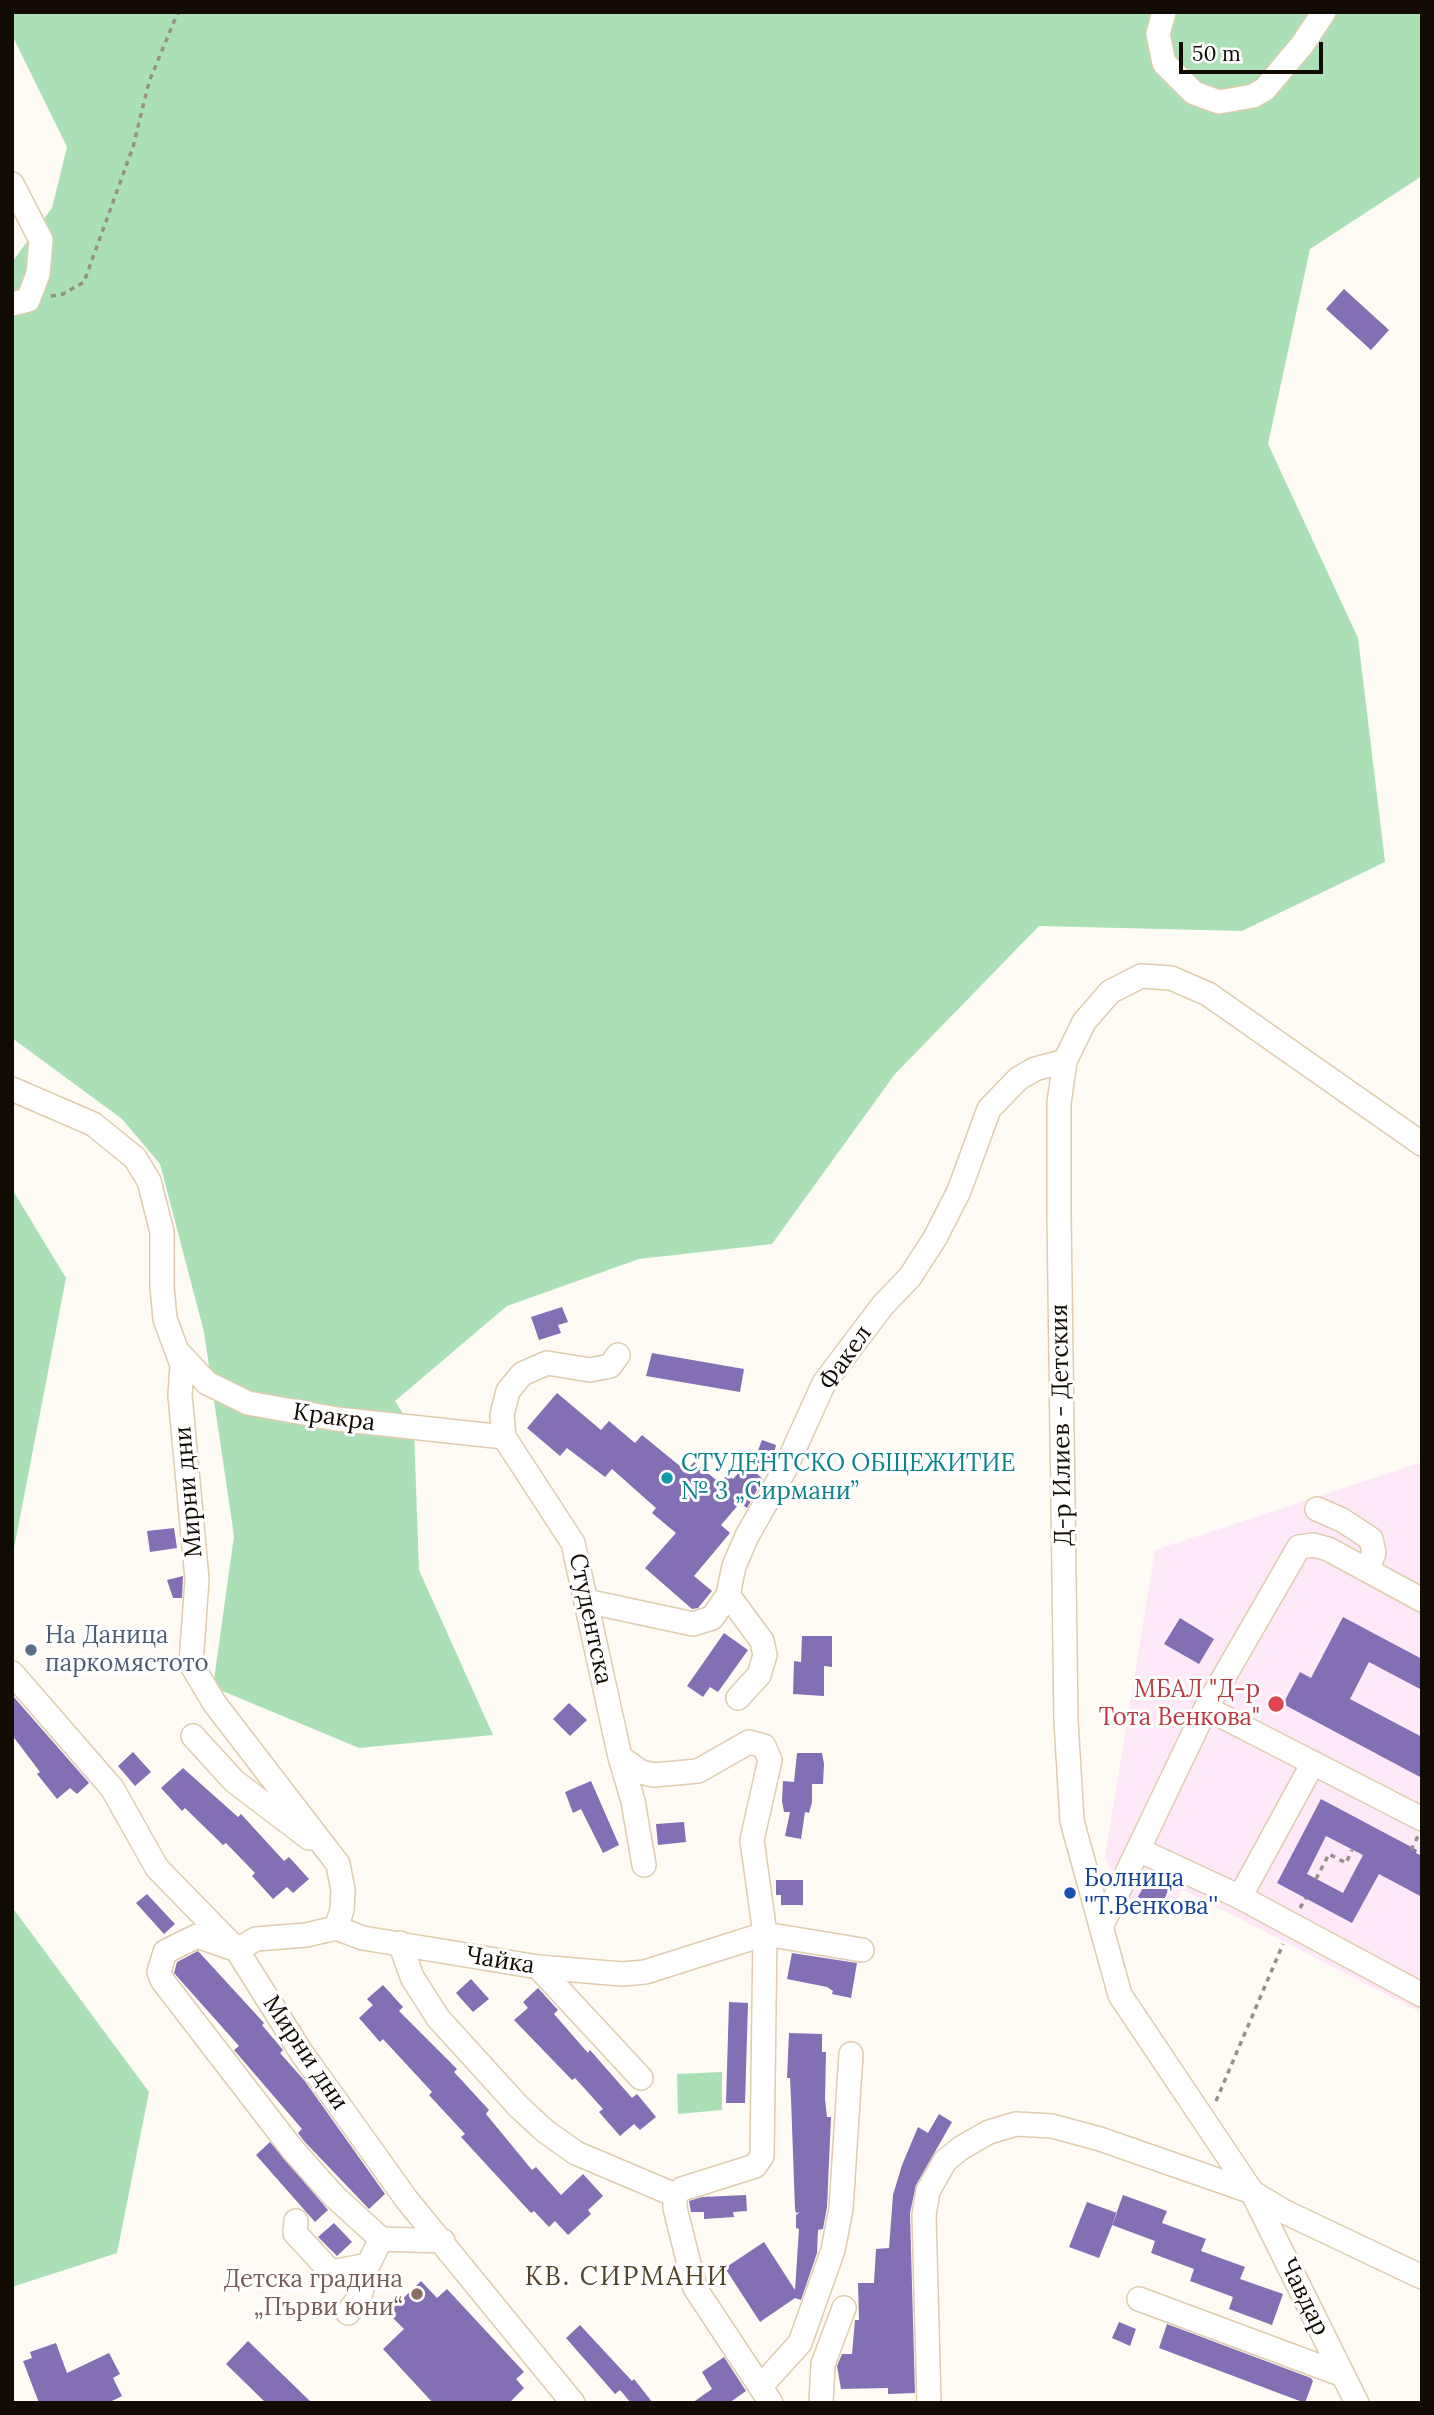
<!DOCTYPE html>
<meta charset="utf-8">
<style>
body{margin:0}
#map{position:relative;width:1434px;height:2415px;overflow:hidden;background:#fefaf4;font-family:Lora,serif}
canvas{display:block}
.frame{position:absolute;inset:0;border:14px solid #120b03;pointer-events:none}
.scale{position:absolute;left:1179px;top:42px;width:144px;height:32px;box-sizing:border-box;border:4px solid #120b03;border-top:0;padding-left:9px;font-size:21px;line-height:24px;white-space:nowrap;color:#120b03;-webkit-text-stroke:5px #fff;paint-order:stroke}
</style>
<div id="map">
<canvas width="1434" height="2415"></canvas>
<div class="frame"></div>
<div class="scale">50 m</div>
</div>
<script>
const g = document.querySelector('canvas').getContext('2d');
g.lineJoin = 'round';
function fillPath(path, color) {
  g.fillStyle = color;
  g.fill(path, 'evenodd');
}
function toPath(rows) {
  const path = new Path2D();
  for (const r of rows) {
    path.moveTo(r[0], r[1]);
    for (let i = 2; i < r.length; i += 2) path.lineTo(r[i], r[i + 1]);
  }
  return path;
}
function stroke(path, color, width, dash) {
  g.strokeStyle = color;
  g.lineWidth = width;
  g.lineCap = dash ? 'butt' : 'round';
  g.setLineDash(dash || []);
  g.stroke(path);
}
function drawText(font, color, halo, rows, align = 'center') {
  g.font = font + ' Lora,serif';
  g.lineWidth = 6;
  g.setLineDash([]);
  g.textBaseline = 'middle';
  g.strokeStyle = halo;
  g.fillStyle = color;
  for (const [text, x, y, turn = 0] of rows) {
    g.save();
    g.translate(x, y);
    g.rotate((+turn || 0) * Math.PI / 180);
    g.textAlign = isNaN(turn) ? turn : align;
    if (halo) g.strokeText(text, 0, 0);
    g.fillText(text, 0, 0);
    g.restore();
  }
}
fillPath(toPath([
 [1422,1462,1422,2013,1182,1889,1169,1918,1125,1897,1105,1857,1155,1550]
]), '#ffe9f8');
fillPath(toPath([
 [12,12,1422,12,1422,176,1310,249,1268,444,1358,638,1385,862,1242,931,1039,926,895,1074,772,1244,639,1259,507,1306,395,1401,414,1431,419,1570,493,1735,359,1748,213,1687,234,1536,204,1332,160,1164,122,1119,12,1038,12,262,52,208,67,147,12,35],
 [12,1189,66,1278,12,1559],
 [12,1907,149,2092,117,2253,12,2287],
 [722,2072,722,2110,678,2114,677,2074]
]), '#abe0b6');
fillPath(toPath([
 [1344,289,1389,330,1371,350,1326,309],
 [562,1307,568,1322,558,1325,561,1333,539,1340,531,1317],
 [652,1353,744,1369,740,1392,646,1376],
 [557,1393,601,1430,609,1421,635,1443,642,1435,686,1471,694,1462,720,1483,728,1474,733,1479,747,1464,751,1469,762,1440,776,1445,774,1454,756,1473,763,1479,747,1508,740,1503,721,1525,730,1533,694,1576,712,1591,698,1608,692,1609,645,1568,676,1533,652,1513,656,1508,612,1469,605,1477,567,1448,560,1456,527,1428],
 [174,1528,177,1548,150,1552,147,1531],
 [183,1576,182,1598,173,1598,167,1580],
 [1343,1617,1422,1659,1422,1690,1369,1662,1350,1699,1422,1737,1422,1778,1283,1704,1300,1672,1311,1678],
 [1180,1618,1214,1639,1199,1664,1164,1644],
 [724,1633,748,1650,718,1692,710,1687,703,1697,687,1686],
 [802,1636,832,1636,832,1667,824,1666,824,1696,793,1694,794,1661,801,1662],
 [12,1695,89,1783,77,1794,70,1788,57,1799,37,1774,40,1772,12,1735],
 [569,1703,587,1720,570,1736,553,1719],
 [133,1752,151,1772,135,1786,118,1766],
 [797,1753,822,1753,824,1764,823,1784,812,1784,812,1802,809,1813,805,1812,801,1839,785,1836,790,1812,784,1812,782,1801,783,1781,794,1782],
 [183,1768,238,1817,241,1814,284,1861,289,1857,309,1879,293,1893,287,1887,273,1899,252,1876,255,1873,226,1843,223,1845,185,1808,182,1811,161,1788],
 [591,1781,619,1845,603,1853,581,1809,573,1813,565,1792],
 [1321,1799,1417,1850,1416,1853,1422,1856,1422,1897,1379,1874,1352,1923,1277,1883],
 [1326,1836,1363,1855,1343,1893,1307,1874],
 [684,1822,686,1842,658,1845,656,1824],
 [1149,1876,1170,1886,1163,1902,1157,1900,1154,1905,1138,1897],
 [776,1880,803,1880,803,1905,781,1905,781,1895,776,1895],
 [147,1894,175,1924,164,1934,136,1903],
 [198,1951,264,2023,262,2025,283,2050,280,2053,304,2080,385,2194,369,2209,304,2141,298,2133,302,2129,234,2050,239,2046,174,1973,177,1962],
 [792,1953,857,1963,851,1998,832,1994,833,1991,827,1987,787,1979],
 [471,1979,489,1999,473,2012,456,1993],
 [383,1985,403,2007,399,2011,457,2069,454,2072,489,2110,486,2114,532,2170,536,2167,561,2195,583,2174,603,2196,588,2210,591,2214,568,2235,555,2221,549,2227,534,2211,531,2213,461,2137,465,2134,429,2095,432,2092,383,2039,380,2042,359,2018,373,2005,367,1999],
 [538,1988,558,2010,554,2014,588,2053,590,2050,632,2098,637,2094,656,2117,640,2130,634,2124,620,2136,599,2112,603,2109,575,2078,572,2080,514,2020,528,2008,523,2002],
 [729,2002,748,2003,745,2103,726,2103],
 [789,2033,822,2034,822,2052,826,2052,825,2099,827,2117,831,2117,827,2207,823,2229,818,2230,817,2253,801,2300,795,2298,760,2322,725,2268,764,2242,795,2290,799,2229,796,2228,796,2215,800,2212,796,2213,795,2209,791,2098,790,2078,787,2078],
 [939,2114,952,2122,916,2185,910,2213,915,2393,888,2394,888,2388,841,2389,837,2366,842,2354,852,2354,855,2320,859,2320,858,2283,874,2283,876,2249,889,2248,893,2195,902,2165,918,2127,928,2133],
 [270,2142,328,2210,315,2222,256,2155],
 [746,2195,747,2211,733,2212,734,2217,704,2219,704,2212,691,2212,689,2201,702,2197],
 [1123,2195,1167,2211,1162,2223,1206,2239,1201,2251,1245,2267,1240,2279,1283,2294,1272,2325,1229,2309,1233,2297,1190,2281,1194,2269,1151,2253,1155,2241,1112,2225],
 [1087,2202,1117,2213,1099,2258,1069,2247],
 [334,2223,352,2242,337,2256,318,2237],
 [421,2281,437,2298,447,2289,524,2372,516,2379,524,2388,509,2403,433,2403,383,2349,404,2329,388,2313],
 [1119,2322,1136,2329,1130,2346,1112,2338],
 [1167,2324,1311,2378,1313,2381,1305,2403,1159,2348],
 [580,2325,632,2381,634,2379,653,2403,631,2403,620,2390,615,2394,566,2338],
 [248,2341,312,2403,266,2403,226,2364],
 [56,2343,67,2373,109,2353,120,2374,113,2378,122,2396,108,2403,39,2403,23,2361,32,2358,30,2352],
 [724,2357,746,2391,729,2403,692,2403,712,2389,702,2372]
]), '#836fb3');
const minor = toPath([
 [1164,12,1158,34,1164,63,1194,93,1219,102,1253,96,1265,89,1302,45,1324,12],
 [12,184,41,240,38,274,28,300,12,304],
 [12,1089,93,1124,135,1158,149,1181,162,1232,162,1286,165,1319,182,1365,180,1395,197,1579,191,1664,215,1704,338,1864,343,1890,342,1910,336,1928],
 [181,1355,207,1383,248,1403,337,1419,504,1437],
 [618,1355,610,1366,590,1370,547,1363,522,1374,508,1391,502,1415,504,1437,573,1543,620,1757,633,1801,644,1865],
 [1317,1509,1342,1520,1371,1539,1374,1553,1367,1570],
 [728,1595,762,1641,765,1655,759,1675,738,1698],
 [586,1601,693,1624,712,1618,728,1595,734,1566,747,1536,785,1469,824,1383,883,1305,910,1277,935,1238,959,1191,989,1109,1018,1079,1035,1069,1065,1061],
 [12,1673,112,1788,157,1868,237,1950,301,2052,407,2200,573,2403],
 [1206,1708,1422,1819],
 [193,1736,234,1781,309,1838],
 [620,1757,641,1772,654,1775,698,1771,749,1742,764,1746,770,1760,752,1840,765,1934,762,2156,755,2166,682,2189,675,2195,675,2208,695,2288,771,2403],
 [1139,1850,1240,1897,1422,1995],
 [1240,1897,1313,1763],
 [1101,1927,1206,1708,1299,1547,1313,1545,1328,1549,1422,1600],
 [400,1943,412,1977,438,2018,519,2107,545,2131,576,2153,675,2195],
 [538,1967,641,2078],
 [296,2221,295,2233,331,2272,368,2265,381,2239],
 [443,2241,381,2239,334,2196,293,2150,162,1980,159,1972,165,1952,197,1936,237,1950,256,1939,306,1935,336,1928,363,1938,538,1967,622,1974,645,1972,765,1934,862,1950],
 [1139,2299,1343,2375],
 [348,2313,360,2296,368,2265],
 [761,2386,800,2343,833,2250,841,2209,851,2054],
 [821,2403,823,2364,844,2308],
 [929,2403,924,2215,928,2191,945,2161,961,2148,989,2132,1016,2124,1052,2126,1100,2139,1252,2192,1285,2212,1422,2277],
 [1357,2403,1252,2192,1120,1995,1072,1821,1066,1721,1059,1213,1059,1103,1065,1061,1084,1022,1110,992,1141,976,1171,978,1208,994,1422,1144]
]);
stroke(minor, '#dfccad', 26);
stroke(toPath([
 [51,296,63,294,84,282,133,147,149,82,178,12],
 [1411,1850,1418,1836],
 [1316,1879,1329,1854,1346,1863,1352,1850],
 [1300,1908,1306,1898],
 [1216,2101,1283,1944]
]), '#959089', 3.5, [5, 5]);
stroke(minor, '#fff', 23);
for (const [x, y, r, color] of [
 [667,1478,7,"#0f9aa8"],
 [31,1650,7,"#5c6f8a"],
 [1276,1704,9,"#e0444e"],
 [1070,1893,7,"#1a4fb4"],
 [417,2294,7,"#8d6e63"]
]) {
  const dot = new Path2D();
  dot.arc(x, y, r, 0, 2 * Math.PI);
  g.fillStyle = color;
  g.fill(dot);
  stroke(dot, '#fff', 2.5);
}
drawText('24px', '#120b03', '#fff', [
 ["Факел",846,1358,-55],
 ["Кракра",334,1418,8],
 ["Д-р Илиев - Детския",1062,1425,-91],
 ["Мирни дни",189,1492,-95],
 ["Студентска",590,1619,78],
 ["Чайка",500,1961,9],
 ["Мирни дни",305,2053,56],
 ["Чавдар",1304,2297,64]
]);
drawText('24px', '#0d838f', '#fff', [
 ["СТУДЕНТСКО ОБЩЕЖИТИЕ",681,1464],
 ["№ 3 „Сирмани”",681,1492]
], 'left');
drawText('24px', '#4e5e75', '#fff', [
 ["На Даница",45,1636],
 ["паркомястото",45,1664]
], 'left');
drawText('24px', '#be3a42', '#fff', [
 ["МБАЛ \"Д-р",1260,1690],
 ["Тота Венкова\"",1260,1718]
], 'right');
drawText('24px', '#164399', '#fff', [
 ["Болница",1084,1879],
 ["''Т.Венкова''",1084,1907]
], 'left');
drawText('24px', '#785e54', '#fff', [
 ["Детска градина",403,2280],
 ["„Първи юни“",403,2308]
], 'right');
g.letterSpacing = '2px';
drawText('26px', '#534328', '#fff', [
 ["КВ. СИРМАНИ",627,2278]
]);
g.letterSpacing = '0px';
</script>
